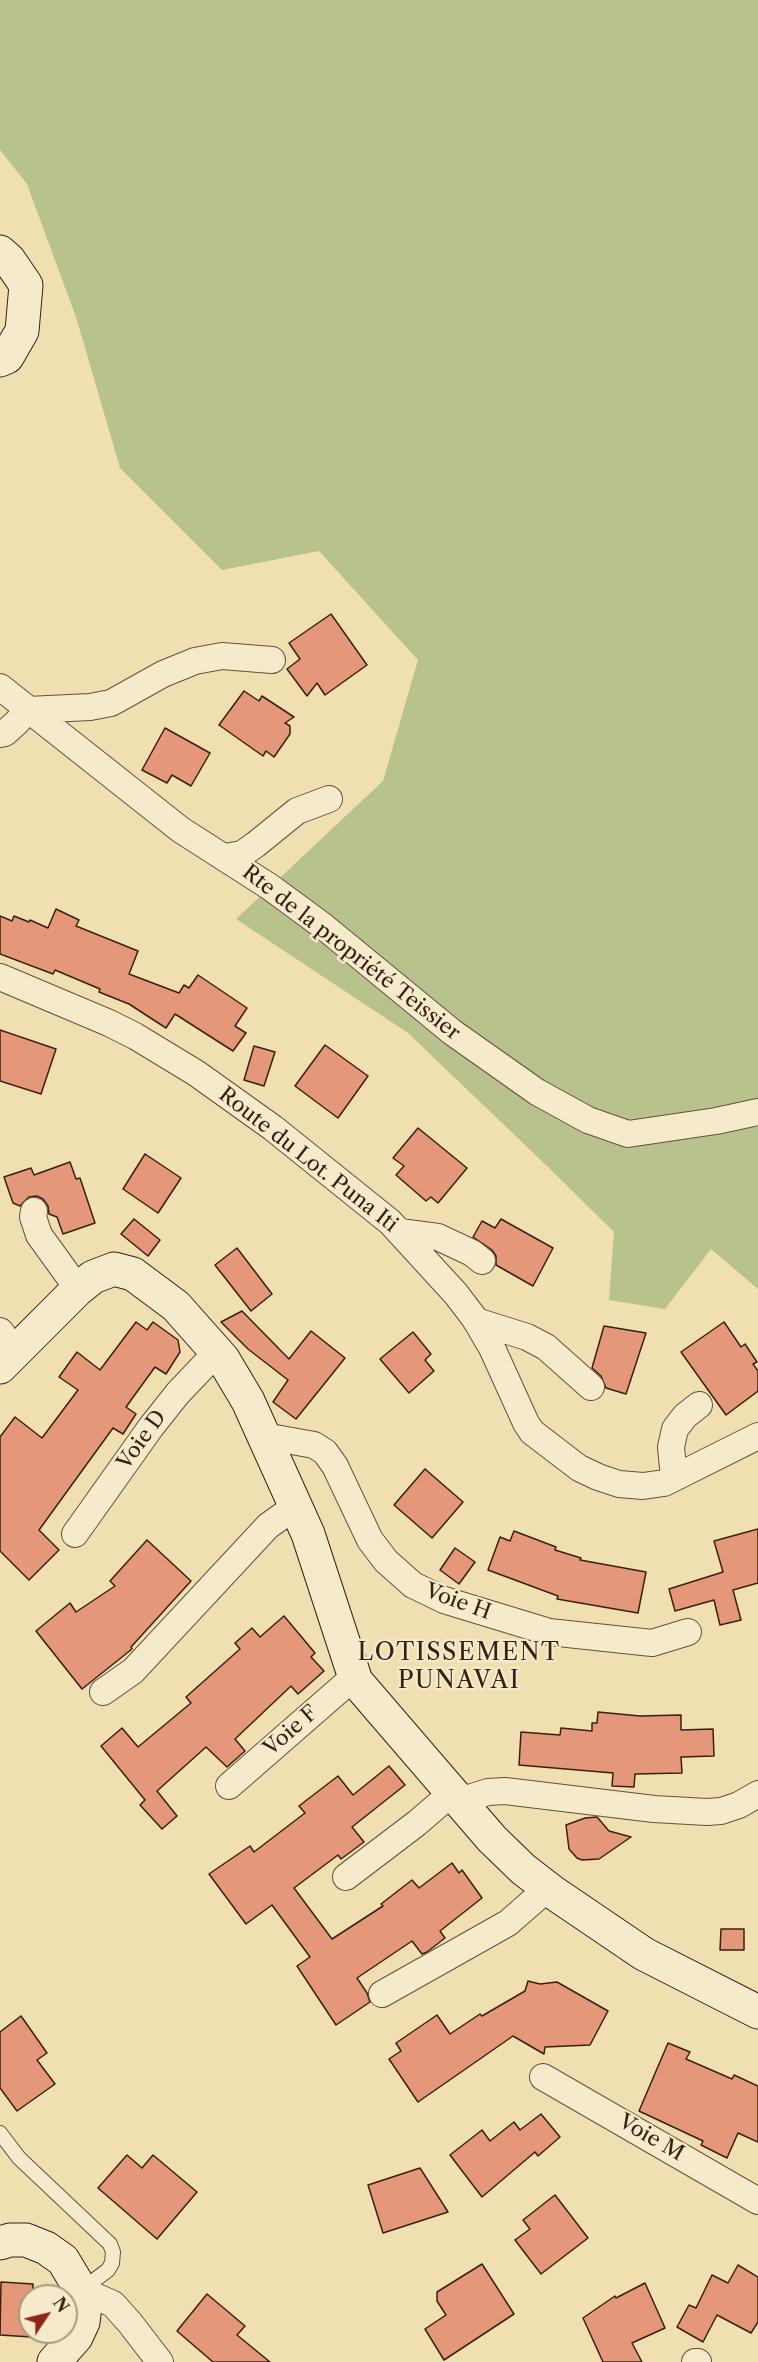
<!DOCTYPE html>
<meta charset="utf-8">
<style>
body{margin:0}
#map{position:relative;width:758px;height:2362px;overflow:hidden;background:#f0dfb0;font-family:"Libre Caslon Text",serif}
canvas{display:block}
.north{position:absolute;left:18px;top:2284px;width:60px;height:60px;box-sizing:border-box;background:#f5eacc;border:2px solid #aa9982;border-radius:50%;rotate:55deg;font-size:16px;font-weight:700;line-height:24px;text-align:center;color:#392013}
.north::after{content:'';display:block;margin:auto;width:21px;height:27px;background:#8f2418;clip-path:polygon(50% 0,100% 100%,50% 72%,0 100%)}
</style>
<div id="map">
<canvas width="758" height="2362"></canvas>
<div class="north">N</div>
</div>
<script>
const g = document.querySelector('canvas').getContext('2d');
g.lineJoin = 'round';
function fillPath(path, color) {
  g.fillStyle = color;
  g.fill(path, 'evenodd');
}
function toPath(rows) {
  const path = new Path2D();
  for (const r of rows) {
    path.moveTo(r[0], r[1]);
    for (let i = 2; i < r.length; i += 2) path.lineTo(r[i], r[i + 1]);
  }
  return path;
}
function stroke(path, color, width, dash) {
  g.strokeStyle = color;
  g.lineWidth = width;
  g.lineCap = dash ? 'butt' : 'round';
  g.setLineDash(dash || []);
  g.stroke(path);
}
function drawText(font, color, halo, rows, align = 'center') {
  g.font = font + ' "Libre Caslon Text",serif';
  g.lineWidth = 4.5;
  g.setLineDash([]);
  g.textBaseline = 'middle';
  g.strokeStyle = halo;
  g.fillStyle = color;
  for (const [text, x, y, turn = 0] of rows) {
    g.save();
    g.translate(x, y);
    g.rotate((+turn || 0) * Math.PI / 180);
    g.textAlign = isNaN(turn) ? turn : align;
    if (halo) g.strokeText(text, 0, 0);
    g.fillText(text, 0, 0);
    g.restore();
  }
}
fillPath(toPath([
 [0,0,758,0,758,1289,711,1249,665,1309,609,1300,614,1232,547,1166,408,1033,236,919,383,781,418,660,319,551,222,570,120,468,77,320,27,184,0,150]
]), '#b7c28d');
const building = toPath([
 [331,614,367,665,325,695,317,683,307,696,287,669,300,659,289,643,331,614],
 [244,691,259,701,262,696,294,717,285,723,290,726,290,734,274,757,266,751,263,756,219,725,244,691],
 [165,728,210,753,191,786,172,775,167,783,142,770,165,728],
 [56,909,79,920,76,926,138,951,129,974,179,993,184,985,189,988,198,975,247,1008,235,1026,246,1033,233,1051,175,1014,166,1028,129,1004,99,992,100,989,55,970,53,974,0,954,0,916,12,921,14,916,29,922,30,920,48,928,56,909],
 [0,1030,56,1049,41,1094,0,1081,0,1030],
 [325,1045,368,1076,338,1118,295,1086,325,1045],
 [254,1046,275,1052,264,1086,244,1080,254,1046],
 [418,1128,467,1168,438,1203,431,1197,426,1201,396,1175,404,1166,393,1158,418,1128],
 [145,1154,181,1178,158,1213,123,1189,145,1154],
 [70,1162,76,1179,80,1178,95,1223,63,1234,57,1217,49,1214,48,1206,43,1199,37,1196,29,1197,20,1206,13,1203,4,1177,31,1168,34,1175,70,1162],
 [134,1219,160,1240,148,1256,121,1234,134,1219],
 [501,1219,553,1248,533,1286,496,1265,496,1256,492,1250,473,1237,482,1221,495,1228,501,1219],
 [237,1248,272,1294,251,1311,215,1265,237,1248],
 [242,1311,289,1359,311,1331,345,1358,296,1419,273,1402,288,1380,248,1349,221,1322,242,1311],
 [136,1322,147,1330,153,1322,178,1340,180,1352,166,1374,155,1367,126,1407,136,1414,123,1434,113,1428,39,1530,59,1550,29,1580,0,1551,0,1437,15,1417,42,1438,78,1390,59,1377,77,1352,100,1370,136,1322],
 [724,1322,741,1347,745,1344,757,1362,753,1364,758,1371,758,1391,726,1415,681,1352,724,1322],
 [604,1326,646,1333,626,1394,606,1388,601,1376,592,1368,604,1326],
 [413,1332,431,1354,425,1360,434,1371,409,1393,380,1359,413,1332],
 [425,1469,463,1502,432,1538,394,1505,425,1469],
 [758,1529,758,1583,733,1590,741,1620,720,1625,714,1600,675,1611,669,1589,723,1572,714,1541,758,1529],
 [514,1531,556,1547,555,1550,581,1558,580,1560,646,1572,638,1613,557,1599,558,1596,488,1570,500,1537,510,1541,514,1531],
 [147,1540,191,1581,131,1647,132,1649,82,1689,36,1631,70,1603,76,1612,115,1586,110,1581,147,1540],
 [455,1548,475,1562,459,1584,440,1570,455,1548],
 [284,1616,315,1653,311,1657,324,1671,298,1694,291,1686,235,1739,245,1751,227,1767,206,1747,157,1791,177,1816,162,1829,140,1805,145,1800,101,1746,122,1728,138,1747,191,1703,186,1697,240,1649,235,1643,252,1628,260,1637,284,1616],
 [598,1712,640,1716,681,1715,681,1730,713,1729,714,1756,681,1757,682,1773,635,1774,634,1787,612,1786,613,1773,519,1765,521,1732,560,1735,561,1728,592,1731,592,1723,597,1723,598,1712],
 [389,1766,405,1785,352,1827,364,1842,341,1859,338,1855,294,1888,332,1939,383,1906,381,1904,412,1880,419,1888,452,1863,459,1873,462,1870,482,1898,440,1931,445,1938,427,1952,422,1954,412,1941,357,1978,367,1993,370,2002,336,2025,297,1966,310,1957,272,1905,246,1924,209,1874,250,1846,254,1852,305,1813,299,1806,338,1776,353,1795,389,1766],
 [597,1817,609,1831,631,1837,599,1859,582,1860,577,1858,569,1849,566,1825,585,1818,597,1817],
 [721,1929,744,1929,744,1950,720,1950,721,1929],
 [528,1981,540,1984,557,1982,608,2011,590,2045,545,2047,544,2054,513,2036,418,2102,389,2059,401,2051,396,2043,437,2015,450,2034,480,2014,482,2016,525,1991,528,1981],
 [21,2016,47,2053,37,2060,55,2084,17,2111,0,2088,0,2032,21,2016],
 [668,2043,690,2052,686,2059,732,2079,734,2075,758,2086,758,2142,738,2133,727,2158,701,2145,703,2141,639,2111,668,2043],
 [541,2114,560,2137,538,2156,535,2152,482,2197,450,2155,482,2130,490,2141,514,2122,520,2130,541,2114],
 [127,2155,142,2168,153,2155,197,2192,157,2239,98,2188,127,2155],
 [420,2168,448,2212,383,2233,368,2185,420,2168],
 [555,2195,588,2238,541,2274,515,2240,530,2229,523,2220,555,2195],
 [482,2264,514,2314,444,2360,425,2329,446,2315,437,2301,437,2292,482,2264],
 [738,2265,758,2277,758,2322,751,2333,717,2315,703,2342,677,2327,689,2305,696,2308,712,2275,728,2283,738,2265],
 [1,2282,33,2284,33,2296,30,2296,31,2337,0,2335,1,2282],
 [645,2283,665,2328,632,2343,642,2362,603,2362,583,2318,615,2296,616,2298,645,2283],
 [207,2294,245,2326,237,2335,270,2362,213,2362,177,2331,207,2294]
]);
fillPath(building, '#e49879');
stroke(building, '#392013', 1.5);
const lane = toPath([
 [0,2133,19,2158,110,2244,113,2252,112,2263,108,2270,81,2290]
]);
const street = toPath([
 [0,687,181,830,270,887,323,926,452,1032,537,1092,588,1120,628,1134,716,1121,758,1112],
 [0,734,5,733,16,723,28,710,90,707,111,703,163,674,195,661,222,656,272,660],
 [225,857,242,854,255,845,297,811,329,799],
 [0,977,109,1023,135,1036,196,1073,273,1128,390,1222,456,1294,475,1319,492,1348,526,1423,532,1432,579,1468,598,1477,619,1484,643,1486,664,1483,758,1436],
 [34,1211,33,1217,39,1235,78,1289],
 [400,1232,438,1237,472,1253,482,1261],
 [476,1321,527,1337,546,1347,591,1387],
 [0,1331,16,1353],
 [264,1436,314,1445,325,1452,335,1466,370,1540,386,1561,413,1585,444,1600,549,1632,652,1643,688,1632],
 [674,1477,671,1447,675,1429,685,1416,699,1405],
 [75,1534,151,1427,178,1393,217,1352],
 [103,1692,133,1671,268,1526,296,1506],
 [229,1786,354,1677],
 [462,1803,472,1797,488,1792,505,1791,654,1809,707,1812,721,1811,739,1805,758,1794],
 [346,1877,417,1823,453,1792],
 [382,1994,508,1923,548,1888],
 [543,2077,758,2201],
 [81,2290,113,2304,130,2323,160,2362],
 [695,2362,698,2362]
]);
const secondary = toPath([
 [0,252,9,260,26,285,22,331,7,357,0,360],
 [0,1367,78,1289,93,1277,114,1269,133,1274,176,1306,223,1359,248,1401,308,1534,356,1681,492,1839,523,1869,554,1893,644,1954,758,2012],
 [0,2243,10,2240,26,2240,46,2248,63,2260,81,2290,85,2306,83,2322,76,2337,54,2362]
]);
stroke(lane, '#67503a', 16);
stroke(street, '#67503a', 28);
stroke(secondary, '#392013', 35);
stroke(lane, '#f5eacc', 14);
stroke(street, '#f5eacc', 26);
stroke(secondary, '#f5eacc', 33);
drawText('21px', '#392013', '#f5eacc', [
 ["Rte de la propriété Teissier",351,953,38],
 ["Route du Lot. Puna Iti",308,1160,38],
 ["Voie D",142,1440,-54],
 ["Voie H",458,1602,20],
 ["Voie F",291,1731,-41],
 ["Voie M",651,2138,30]
]);
g.letterSpacing = '1.5px';
drawText('24px', '#392013', '#f5eacc', [
 ["LOTISSEMENT",459,1653],
 ["PUNAVAI",459,1681]
]);
g.letterSpacing = '0px';
</script>
